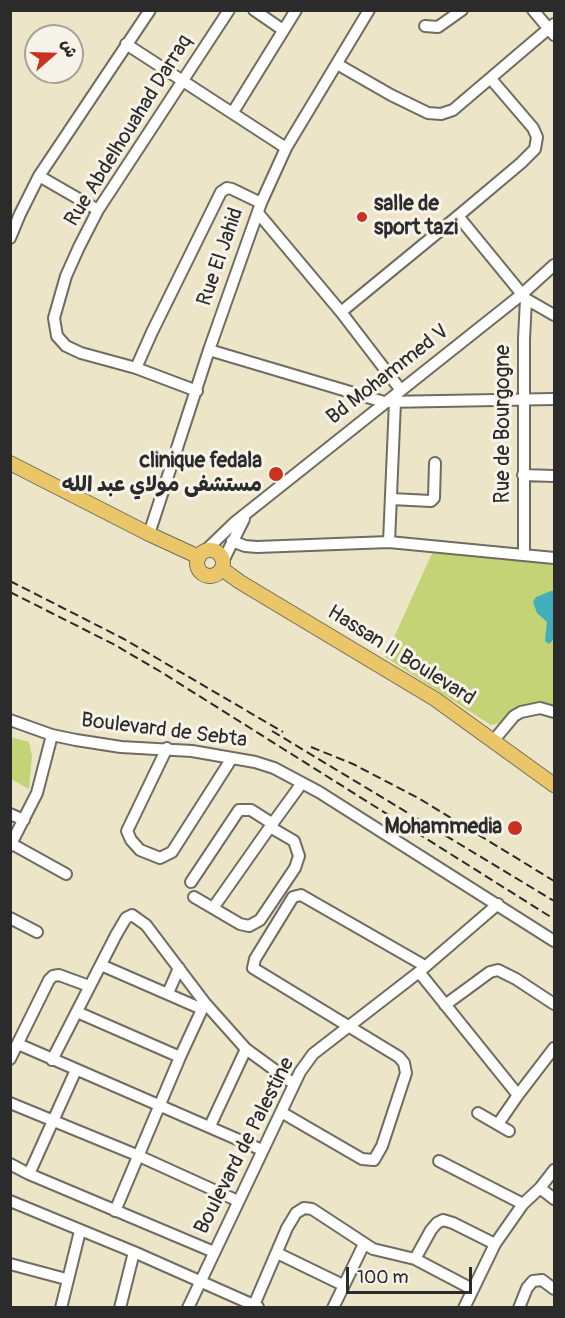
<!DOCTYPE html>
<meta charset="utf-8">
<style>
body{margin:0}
#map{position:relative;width:565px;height:1318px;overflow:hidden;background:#ede5c7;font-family:Pangolin,"Playpen Sans Arabic",sans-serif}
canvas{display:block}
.frame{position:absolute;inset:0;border:12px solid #2b2b2b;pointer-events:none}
.north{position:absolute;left:24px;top:24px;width:60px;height:60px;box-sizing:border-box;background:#f7f3e8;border:2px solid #a5a39c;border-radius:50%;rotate:70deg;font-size:16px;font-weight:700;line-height:24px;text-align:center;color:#2b2b2b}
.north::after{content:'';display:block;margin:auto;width:21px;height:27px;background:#c8321e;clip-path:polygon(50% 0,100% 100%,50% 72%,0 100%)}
.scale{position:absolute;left:346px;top:1267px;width:126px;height:27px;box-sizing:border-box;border:3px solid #2b2b2b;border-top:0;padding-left:8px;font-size:18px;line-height:21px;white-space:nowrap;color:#2b2b2b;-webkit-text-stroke:4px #f7f3e8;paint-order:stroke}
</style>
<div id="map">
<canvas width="565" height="1318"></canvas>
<div class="frame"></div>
<div class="north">ش</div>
<div class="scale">100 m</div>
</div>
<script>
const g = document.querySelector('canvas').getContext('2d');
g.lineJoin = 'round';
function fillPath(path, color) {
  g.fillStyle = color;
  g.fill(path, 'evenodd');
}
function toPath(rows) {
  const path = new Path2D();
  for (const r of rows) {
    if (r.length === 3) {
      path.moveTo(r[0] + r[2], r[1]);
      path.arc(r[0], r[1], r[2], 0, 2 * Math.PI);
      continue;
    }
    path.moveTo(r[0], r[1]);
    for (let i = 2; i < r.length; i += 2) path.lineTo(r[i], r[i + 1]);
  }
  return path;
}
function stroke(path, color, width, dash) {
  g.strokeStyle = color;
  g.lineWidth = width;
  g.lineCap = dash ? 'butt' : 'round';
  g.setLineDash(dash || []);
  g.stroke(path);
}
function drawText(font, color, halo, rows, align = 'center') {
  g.font = font + ' Pangolin,"Playpen Sans Arabic",sans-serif';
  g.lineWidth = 6;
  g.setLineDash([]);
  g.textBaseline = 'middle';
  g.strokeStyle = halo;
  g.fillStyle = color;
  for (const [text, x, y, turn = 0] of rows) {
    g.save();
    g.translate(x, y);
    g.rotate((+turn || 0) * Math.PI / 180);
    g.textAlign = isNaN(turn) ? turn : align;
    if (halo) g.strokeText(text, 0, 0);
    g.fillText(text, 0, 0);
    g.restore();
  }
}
fillPath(toPath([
 [434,549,554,565,554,706,537,703,514,711,500,723,491,725,385,657],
 [10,737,29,742,32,756,29,789,11,779]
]), '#c3d375');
fillPath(toPath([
 [551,591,554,591,554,639,549,644,545,641,547,622,537,613,533,602,536,597]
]), '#40afbb');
const minor = toPath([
 [254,10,283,30],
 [533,10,554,35],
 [425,26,438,27,462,10],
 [126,44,286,148],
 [337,64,391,95,428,113,441,114,453,110,554,24],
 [233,112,296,10],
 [39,176,98,210],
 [258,213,341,312,400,389],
 [458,216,526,299,524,339,524,555],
 [10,238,20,214,39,176,150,10],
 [526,299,554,315],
 [341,312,458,216,521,163,535,149,537,137,533,128,491,79],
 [209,350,384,402,554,399],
 [136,368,152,332,221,192,227,188,232,189,261,203],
 [197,391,136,368,81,353,66,346,57,336,54,318,66,276,79,247,98,210,229,10],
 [523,475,554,476],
 [391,499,431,501,434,498,435,463],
 [149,534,209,350,261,203,286,148,369,10],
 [232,541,245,546,257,547,389,542,554,558],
 [389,542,395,402],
 [205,551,234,523,521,295,554,265],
 [223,561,244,519],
 [10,720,52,735,76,740,121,747,192,751,255,762,274,768,319,792,554,941],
 [494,740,514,716,521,712,540,708,554,712],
 [167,748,127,831,131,840,140,850,160,858,172,852,232,758],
 [10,814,24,820],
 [12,844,66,874],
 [10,846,37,793,52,735],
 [191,882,239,810,251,810,273,824],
 [194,897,240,924,249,926,260,920,295,868,299,856,294,841,270,827,302,783],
 [213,908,270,827],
 [10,918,37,932],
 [101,965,202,1009],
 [419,972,518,1095],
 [168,993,179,968],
 [445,1005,490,972,498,970,516,979,554,1004],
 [77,1012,180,1057],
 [18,1044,262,1150],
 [10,1059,49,980,53,976,59,975,89,986],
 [52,1060,116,935,126,918,132,915,146,925,205,1003,246,1049,294,1084],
 [10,1103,139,1156,238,1201],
 [281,1112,362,1159,374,1160,382,1146,406,1073,404,1063,399,1057,253,968,255,959,293,897,301,895,425,966],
 [478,1113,509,1131],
 [498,1124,518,1095,554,1048],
 [210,1126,246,1049],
 [439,1161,523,1204],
 [10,1164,29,1174,214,1252],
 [29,1174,76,1070],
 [540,1188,554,1199],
 [10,1201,134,1252,258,1307],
 [115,1211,180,1057,205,1003],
 [277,1253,343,1285],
 [415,1259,431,1230,437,1223,443,1220,453,1223,495,1244],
 [10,1264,66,1279],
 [254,1305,287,1228,296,1213,304,1208,312,1209,373,1249,415,1259,472,1289],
 [61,1308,80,1231],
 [120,1308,134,1252],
 [188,1308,300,1072,313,1054,419,972,498,904],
 [333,1308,364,1244],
 [464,1308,495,1244,523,1204,540,1188,554,1170],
 [519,1308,527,1288,533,1281,542,1280,554,1289]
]);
const major = toPath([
 [10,463,149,534,199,557],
 [210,563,13],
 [222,569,240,582,435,699,554,785]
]);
stroke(minor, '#6f6c62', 14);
stroke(major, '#6f6c62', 16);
stroke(minor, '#fff', 10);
stroke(major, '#eac669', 14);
stroke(toPath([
 [10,581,124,639,283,732],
 [10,592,115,645,161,672,554,919],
 [272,731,554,901],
 [311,747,353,764,420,799,554,881]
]), '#2b2b2b', 2, [9, 4.5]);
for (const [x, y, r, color] of [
 [362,217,6,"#c8321e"],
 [276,474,8,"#c8321e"],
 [515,828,8,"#c8321e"]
]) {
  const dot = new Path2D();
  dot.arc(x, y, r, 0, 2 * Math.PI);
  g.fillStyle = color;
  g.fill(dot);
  stroke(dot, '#f7f3e8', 2);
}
drawText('21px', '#2b2b2b', '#f7f3e8', [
 ["Rue Abdelhouahad Darraq",129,131,-58],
 ["Rue El Jahid",221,257,-71],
 ["Bd Mohammed V",388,375,-38],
 ["Rue de Bourgogne",504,424,-90],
 ["Hassan II Boulevard",401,656,32],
 ["Boulevard de Sebta",164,731,7],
 ["Boulevard de Palestine",245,1146,-63]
]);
drawText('bold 21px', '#2b2b2b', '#f7f3e8', [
 ["salle de",374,205,"left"],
 ["sport tazi",374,229,"left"],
 ["clinique fedala",262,462],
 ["مستشفى مولاي عبد الله",262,486],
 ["Mohammedia",502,828]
], 'right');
</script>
